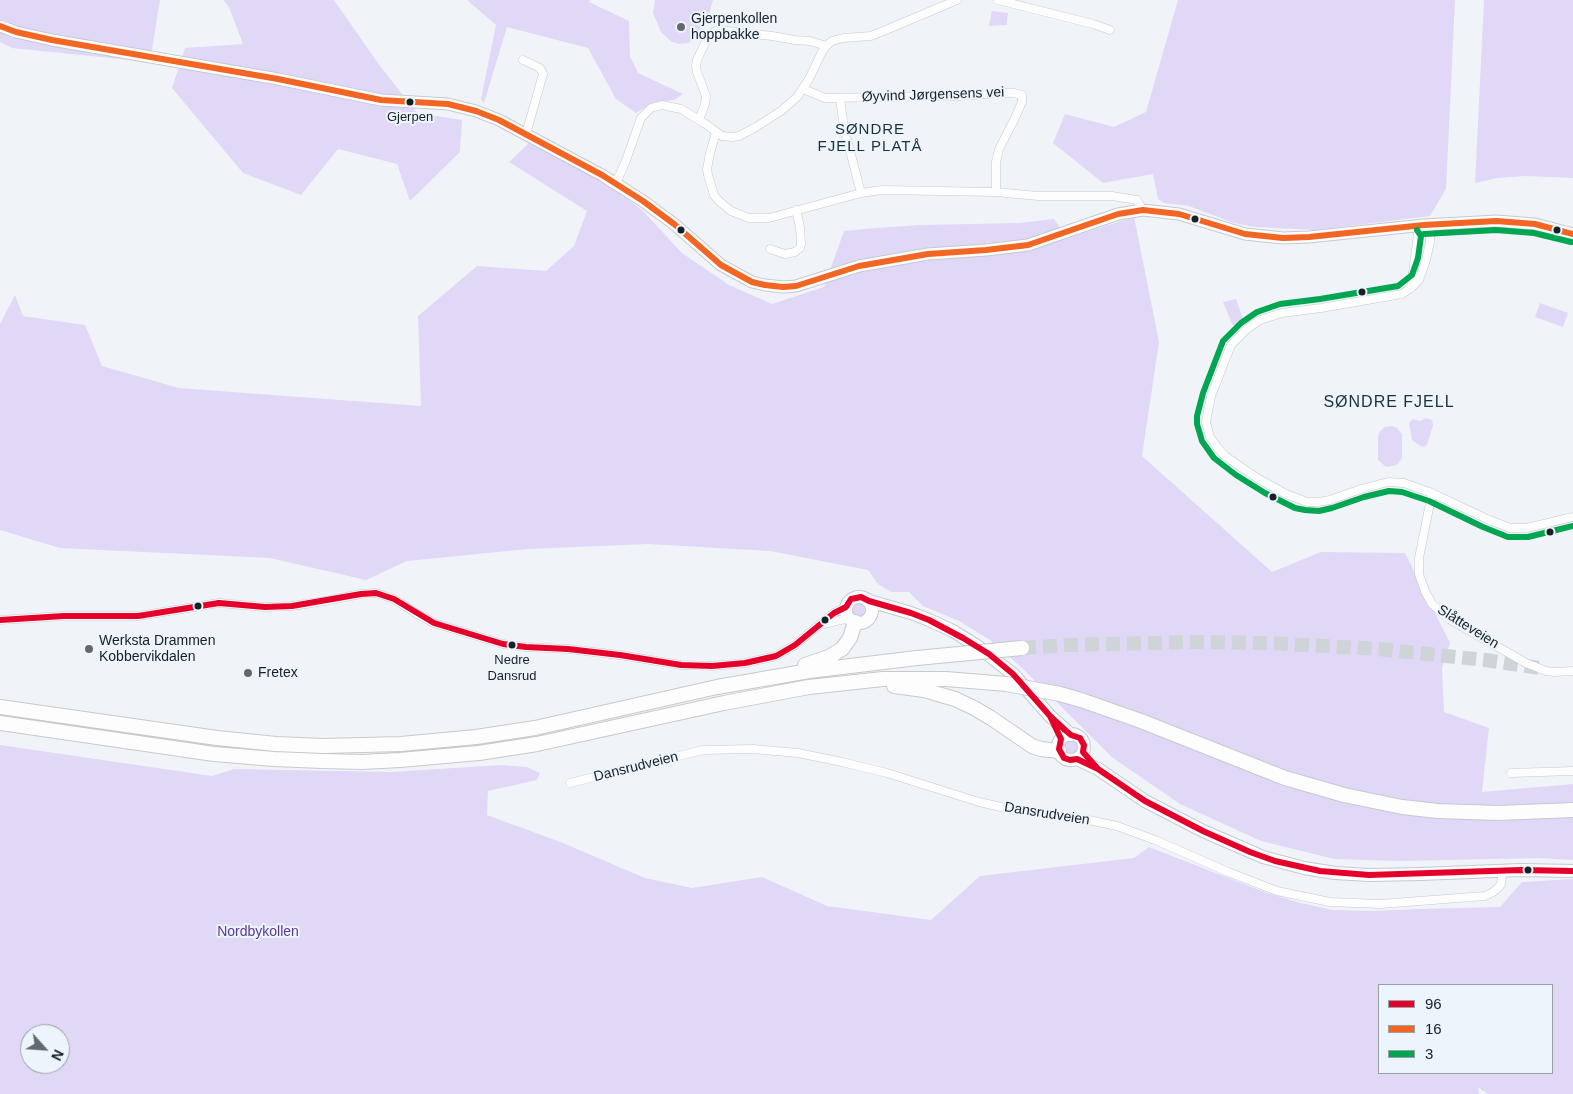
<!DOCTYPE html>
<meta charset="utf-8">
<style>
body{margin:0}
#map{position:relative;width:1573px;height:1094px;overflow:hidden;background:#f0f4f8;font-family:Arial,sans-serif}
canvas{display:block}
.legend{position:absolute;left:1378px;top:984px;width:175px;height:90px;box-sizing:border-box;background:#ecf5fb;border:1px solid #97a0a5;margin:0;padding:6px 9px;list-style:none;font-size:15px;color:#172025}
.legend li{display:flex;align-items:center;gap:10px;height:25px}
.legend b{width:25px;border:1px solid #97a0a5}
.north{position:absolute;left:20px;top:1024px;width:50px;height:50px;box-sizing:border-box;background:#ecf5fb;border:1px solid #97a0a5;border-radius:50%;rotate:116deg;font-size:14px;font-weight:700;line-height:20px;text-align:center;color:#172025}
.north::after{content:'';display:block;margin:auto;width:18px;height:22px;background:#636a6f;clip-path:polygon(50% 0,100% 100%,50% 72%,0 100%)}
</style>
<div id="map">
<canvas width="1573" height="1094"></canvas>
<ul class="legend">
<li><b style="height:6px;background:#e4002b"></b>96</li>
<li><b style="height:6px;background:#f26522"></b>16</li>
<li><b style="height:6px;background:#00a651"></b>3</li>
</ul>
<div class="north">N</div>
</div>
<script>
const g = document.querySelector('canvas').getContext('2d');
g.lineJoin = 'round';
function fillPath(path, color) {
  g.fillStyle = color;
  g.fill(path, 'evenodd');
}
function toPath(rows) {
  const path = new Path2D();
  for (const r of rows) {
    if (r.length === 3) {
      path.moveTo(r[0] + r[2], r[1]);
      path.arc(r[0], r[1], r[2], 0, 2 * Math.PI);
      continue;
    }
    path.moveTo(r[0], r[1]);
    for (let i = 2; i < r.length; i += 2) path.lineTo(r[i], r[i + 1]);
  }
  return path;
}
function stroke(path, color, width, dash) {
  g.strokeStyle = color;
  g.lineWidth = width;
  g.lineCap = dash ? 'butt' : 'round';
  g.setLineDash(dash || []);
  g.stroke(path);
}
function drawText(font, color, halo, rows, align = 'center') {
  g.font = font + ' Arial,sans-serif';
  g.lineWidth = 4;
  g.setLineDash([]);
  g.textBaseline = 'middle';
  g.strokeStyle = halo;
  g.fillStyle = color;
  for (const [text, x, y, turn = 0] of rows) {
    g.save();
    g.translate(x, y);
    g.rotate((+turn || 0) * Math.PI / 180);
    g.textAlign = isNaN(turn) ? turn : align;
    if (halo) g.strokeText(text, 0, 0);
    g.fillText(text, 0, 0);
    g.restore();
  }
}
fillPath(toPath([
 [0,0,160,0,150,62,12,48,0,42],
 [223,0,334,0,380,66,417,113,462,120,460,152,410,201,397,164,338,149,301,195,243,173,172,88,185,48,243,44,229,7],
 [467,0,590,0,589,2,629,21,630,56,638,73,683,94,674,100,655,102,636,113,616,99,588,48,507,27,484,103,481,99,496,25],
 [655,0,713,0,707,22,689,43,679,44,672,42,661,32,653,13],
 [1178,0,1455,0,1446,189,1430,216,1316,230,1255,227,1234,223,1189,206,1164,203,1158,199,1153,174,1103,183,1053,143,1065,114,1114,127,1146,112],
 [1484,0,1573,0,1573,178,1525,176,1498,178,1475,183],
 [992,11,1008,13,1007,20,1007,25,989,26],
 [531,141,611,186,642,210,682,253,729,285,772,304,824,287,844,231,875,228,921,225,1020,223,1054,219,1067,238,1134,217,1159,342,1142,456,1272,572,1321,552,1405,553,1450,643,1442,668,1444,712,1489,728,1482,792,1573,784,1573,860,1538,858,1400,861,1334,859,1261,841,1180,804,1113,758,1021,667,990,640,959,621,923,606,909,592,891,592,878,584,868,570,770,551,648,544,528,549,407,561,366,580,270,558,60,548,0,530,0,324,15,295,23,316,85,325,102,366,179,388,421,406,418,316,477,266,546,271,574,246,587,211,509,162],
 [1236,299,1244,322,1233,326,1223,302],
 [1540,303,1568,313,1563,327,1535,317],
 [1426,418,1432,420,1433,425,1427,445,1422,447,1412,440,1409,423,1413,419,1420,421],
 [1392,426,1397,428,1402,434,1402,458,1398,464,1393,466,1386,467,1378,460,1378,436,1380,431,1385,427],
 [858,610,7],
 [1071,748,7],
 [0,745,212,776,234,769,391,772,501,765,527,767,540,773,537,780,488,791,487,815,563,843,645,878,692,888,762,877,827,906,931,920,980,876,1134,858,1149,847,1267,893,1301,903,1333,910,1373,911,1419,909,1500,907,1522,882,1573,879,1573,1094,1488,1094,1478,1087,1479,1094,0,1094],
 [1552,985,1552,1073,1379,1073,1379,985],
 [30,1034,60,1034,60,1064,30,1064]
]), '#e0d8f6');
stroke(toPath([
 [1022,648,1069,645,1189,642,1268,643,1379,649,1485,660,1540,668]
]), '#cfd4d8', 14, [14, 7]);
const minor = toPath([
 [998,0,1093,24,1110,30],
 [523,60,540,68,543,74,526,134],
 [803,89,825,98,959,96,1000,93,1014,93,1022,95,1022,102,1014,120,999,149,996,162,996,192],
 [840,98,844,128,861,193],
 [699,120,705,104,706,96,697,72,696,66,697,60,707,39,712,33,716,31,727,31,772,36,795,40,810,41,826,46],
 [716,132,710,153,707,169,708,175,714,195,719,201,731,211,749,218,769,218,861,193,882,190,996,192,1038,196,1112,196,1137,200,1143,210],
 [616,183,625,163,641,118,651,108,662,105,681,109,704,123,722,136,732,137,739,136,756,127,781,111,797,97,809,79,822,52,826,46,832,41,843,38,871,36,881,32,957,0],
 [770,249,785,254,795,252,800,248,801,244,800,227,796,210],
 [1411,288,1418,234,1424,225,1430,233,1430,242,1426,260,1419,280,1411,288,1402,294,1321,308,1282,313,1260,320,1247,329,1231,345,1211,396,1206,422,1210,437,1217,447,1225,456,1257,478,1286,494,1307,502,1318,502,1330,500,1361,489,1388,482,1404,483,1432,493,1487,519,1510,528,1527,528,1573,517],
 [1432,493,1419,558,1419,574,1425,591,1432,604,1449,619,1526,663,1546,671,1554,672,1573,671],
 [0,620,64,616,138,616,219,603,265,607,292,606,325,601,361,594,376,593,394,599,417,614,434,623,503,644,526,647,568,649,620,655,681,665,712,666,745,663,776,656,795,645,834,613,846,607],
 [824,624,849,618],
 [1511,773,1573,771],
 [570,783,703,750,753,749,798,753,842,762,887,773,979,802,1014,810,1084,819,1117,826,1155,840,1228,872,1277,891,1330,902,1380,904,1485,896,1493,892,1499,887,1501,884,1503,870]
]);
const secondary = toPath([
 [0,26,16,32,52,40,278,79,381,100,448,104,476,111,499,120,602,175,643,201,674,224,721,265,752,282,765,285,783,287,796,286,859,266,928,254,986,250,1028,245,1118,214,1143,210,1179,214,1245,234,1283,238,1309,237,1424,225,1496,221,1535,224,1573,234]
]);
const primary = toPath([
 [859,610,13],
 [869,601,911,613,929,620,953,631,977,646,1013,674,1050,716,1071,735],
 [1071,747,13],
 [1077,759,1098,769,1145,801,1203,831,1263,857,1304,868,1335,873,1369,875,1421,874,1521,870,1573,871]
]);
const motorway = toPath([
 [805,665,829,657,842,649,850,638,855,622],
 [894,686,924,690,955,699,974,708,991,718,1032,746,1041,749,1059,751],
 [1081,700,1141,721,1285,778,1344,795,1402,807,1438,811,1498,813,1573,810],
 [0,707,217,738,276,744,324,746,401,744,476,737,535,728,717,687,809,671,917,658],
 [0,723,214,754,274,759,322,761,362,762,400,760,479,753,537,744,724,703,809,687,883,679,946,679]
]);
stroke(minor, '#c4cacf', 9);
stroke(secondary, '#c4cacf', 13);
stroke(primary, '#c4cacf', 14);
stroke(motorway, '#c4cacf', 16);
stroke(minor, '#fdfdfe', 8);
stroke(secondary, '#fdfdfe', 11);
stroke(primary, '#fdfdfe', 12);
stroke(motorway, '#fdfdfe', 14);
const motorwayBridge = toPath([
 [917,658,1022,648],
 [946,679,1006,684,1060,694,1081,700]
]);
stroke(motorwayBridge, '#c4cacf', 16, []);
stroke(motorwayBridge, '#fdfdfe', 14);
stroke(toPath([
 [0,620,64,616,138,616,219,603,265,607,292,606,361,594,376,593,394,599,434,623,503,644,526,647,568,649,620,655,681,665,712,666,745,663,776,656,795,645,834,613,846,607,851,599,861,597,869,601,911,613,929,620,963,638,989,654,1013,674,1050,716,1065,730,1071,735,1080,738,1084,745,1083,752,1098,769],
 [1050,716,1061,739,1059,749,1064,758,1070,760,1077,759,1098,769,1145,801,1203,831,1250,852,1275,861,1320,871,1369,875,1521,870,1573,871]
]), '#e4002b', 6);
stroke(toPath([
 [0,26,16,32,52,40,278,79,381,100,448,104,476,111,499,120,602,175,643,201,674,224,721,265,752,282,765,285,783,287,796,286,859,266,928,254,986,250,1028,245,1118,214,1143,210,1179,214,1245,234,1283,238,1309,237,1424,225,1496,221,1535,224,1573,234]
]), '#f26522', 6);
stroke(toPath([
 [1417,230,1421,236,1418,258,1412,275,1398,286,1320,299,1280,304,1257,312,1241,323,1223,341,1203,393,1197,416,1197,424,1202,441,1214,458,1236,475,1265,493,1295,508,1305,510,1319,511,1332,508,1364,497,1389,491,1402,492,1429,501,1483,527,1508,537,1528,537,1573,526],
 [1424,234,1496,230,1534,233,1571,242]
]), '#00a651', 6);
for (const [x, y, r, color] of [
 [681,27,5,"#636a6f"],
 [410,102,4.5,"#172025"],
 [1195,219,4.5,"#172025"],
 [681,230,4.5,"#172025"],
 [1557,230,4.5,"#172025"],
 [1362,292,4.5,"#172025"],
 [1273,497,4.5,"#172025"],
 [1550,532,4.5,"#172025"],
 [198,606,4.5,"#172025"],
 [825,620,4.5,"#172025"],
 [512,645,4.5,"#172025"],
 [89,649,5,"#636a6f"],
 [248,673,5,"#636a6f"],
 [1528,870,4.5,"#172025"]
]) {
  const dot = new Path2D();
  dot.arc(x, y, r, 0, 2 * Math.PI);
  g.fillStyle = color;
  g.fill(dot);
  stroke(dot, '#ecf5fb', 2);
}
drawText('13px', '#172025', '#ecf5fb', [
 ["Gjerpen",410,117],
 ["Nedre",512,660],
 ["Dansrud",512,676]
]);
drawText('14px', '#172025', '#ecf5fb', [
 ["Gjerpenkollen",691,19],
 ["hoppbakke",691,35],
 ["Werksta Drammen",99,641],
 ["Kobbervikdalen",99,657],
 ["Fretex",258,673]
], 'left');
drawText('14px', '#172025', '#ecf5fb', [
 ["Øyvind Jørgensens vei",933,95,-2],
 ["Slåtteveien",1468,627,32],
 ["Dansrudveien",636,767,-14],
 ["Dansrudveien",1047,814,9]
]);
drawText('14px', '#5e3791', '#ecf5fb', [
 ["Nordbykollen",258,932]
]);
g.letterSpacing = '1px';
drawText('15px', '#1c2f3b', '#ecf5fb', [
 ["SØNDRE",870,130],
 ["FJELL PLATÅ",870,147]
]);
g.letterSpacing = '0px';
g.letterSpacing = '1px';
drawText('16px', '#1c2f3b', '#ecf5fb', [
 ["SØNDRE FJELL",1389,403]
]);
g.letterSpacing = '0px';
</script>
